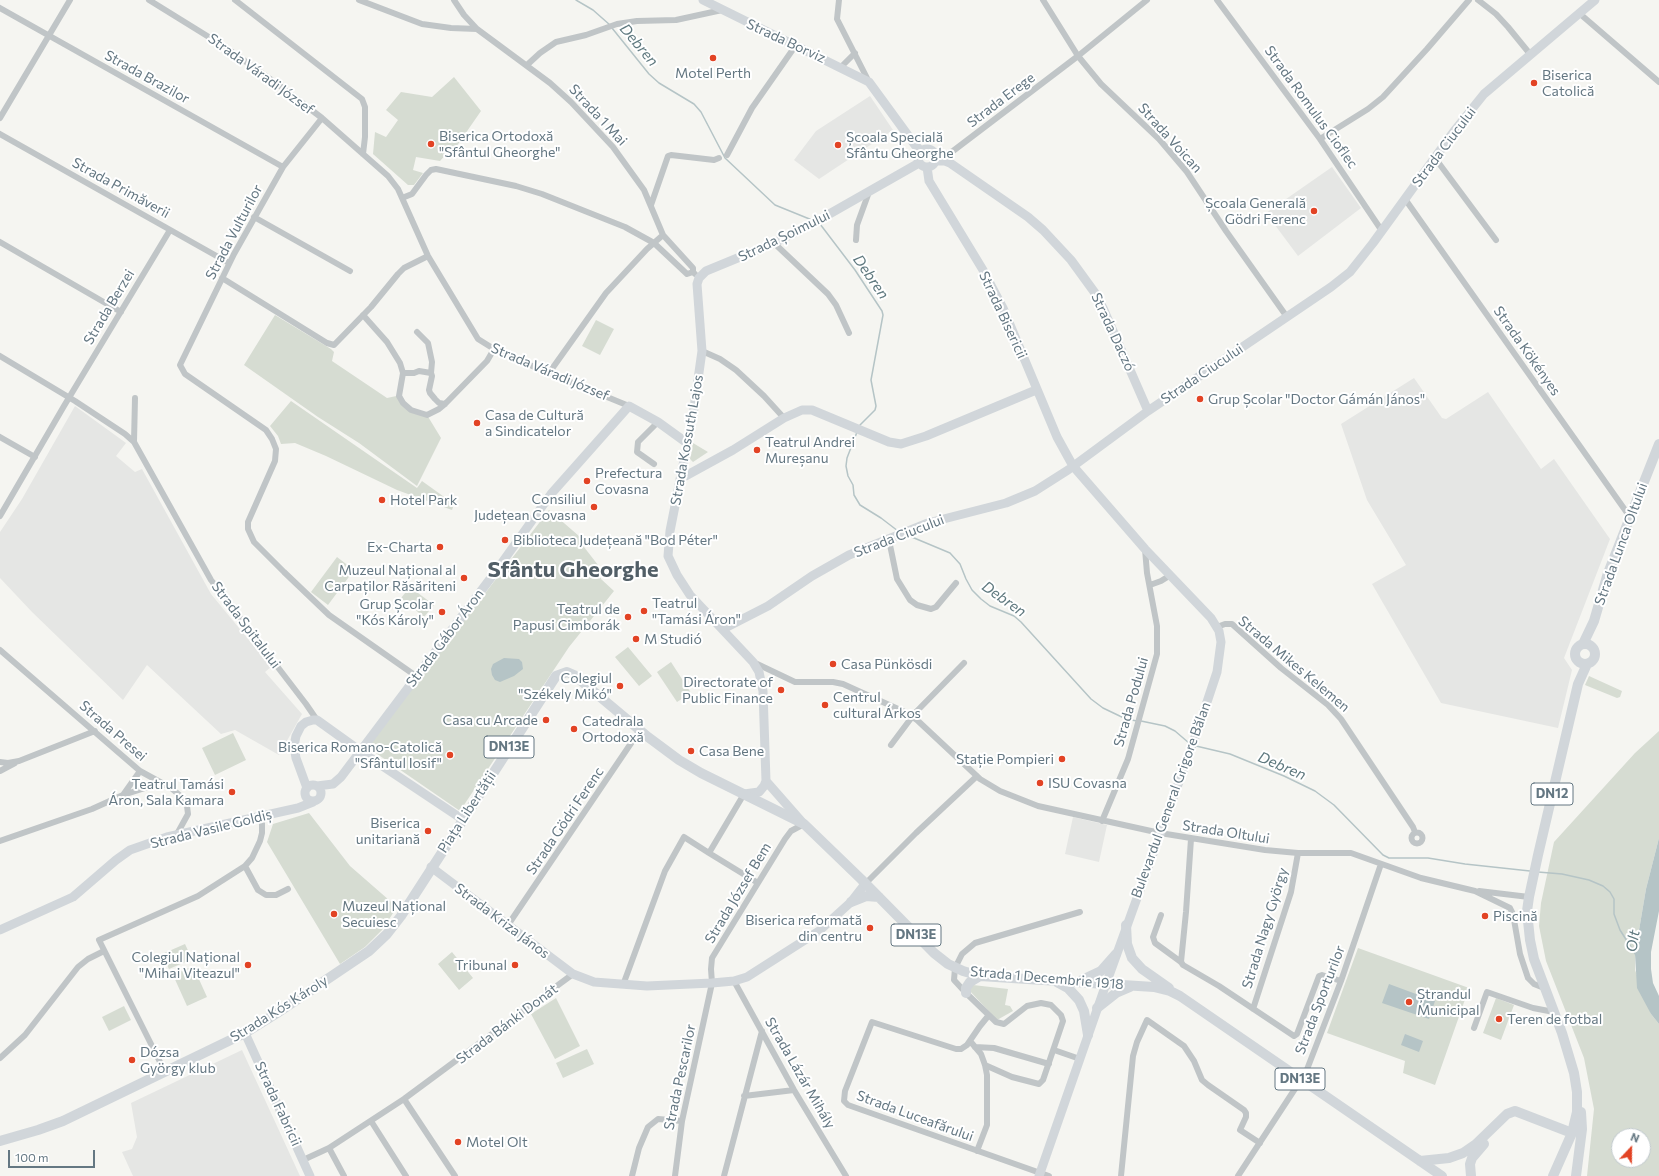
<!DOCTYPE html>
<meta charset="utf-8">
<style>
body{margin:0}
#map{position:relative;width:1659px;height:1176px;overflow:hidden;background:#f5f5f1;font-family:Commissioner,sans-serif}
canvas{display:block}
.north{position:absolute;left:1611px;top:1128px;width:40px;height:40px;box-sizing:border-box;background:#fff;border:1px solid #c1c9cd;border-radius:50%;rotate:22deg;font-size:11px;font-weight:700;line-height:16px;text-align:center;color:#647782}
.north::after{content:'';display:block;margin:auto;width:14px;height:18px;background:#e24324;clip-path:polygon(50% 0,100% 100%,50% 72%,0 100%)}
.scale{position:absolute;left:8px;top:1150px;width:87px;height:18px;box-sizing:border-box;border:2px solid #647782;border-top:0;padding-left:5px;font-size:12px;line-height:14px;white-space:nowrap;color:#647782;-webkit-text-stroke:3px #fff;paint-order:stroke}
</style>
<div id="map">
<canvas width="1659" height="1176"></canvas>
<div class="north">N</div>
<div class="scale">100 m</div>
</div>
<script>
const g = document.querySelector('canvas').getContext('2d');
g.lineJoin = 'round';
function fillPath(path, color) {
  g.fillStyle = color;
  g.fill(path, 'evenodd');
}
function toPath(rows) {
  const path = new Path2D();
  for (const r of rows) {
    if (r.length === 3) {
      path.moveTo(r[0] + r[2], r[1]);
      path.arc(r[0], r[1], r[2], 0, 2 * Math.PI);
      continue;
    }
    path.moveTo(r[0], r[1]);
    for (let i = 2; i < r.length; i += 2) path.lineTo(r[i], r[i + 1]);
  }
  return path;
}
function stroke(path, color, width, dash) {
  g.strokeStyle = color;
  g.lineWidth = width;
  g.lineCap = dash ? 'butt' : 'round';
  g.setLineDash(dash || []);
  g.stroke(path);
}
function drawText(font, color, halo, rows, align = 'center') {
  g.font = font + ' Commissioner,sans-serif';
  g.lineWidth = 4;
  g.setLineDash([]);
  g.textBaseline = 'middle';
  g.strokeStyle = halo;
  g.fillStyle = color;
  for (const [text, x, y, turn = 0] of rows) {
    g.save();
    g.translate(x, y);
    g.rotate((+turn || 0) * Math.PI / 180);
    g.textAlign = isNaN(turn) ? turn : align;
    if (halo) g.strokeText(text, 0, 0);
    g.fillText(text, 0, 0);
    g.restore();
  }
}
fillPath(toPath([
 [870,96,893,130,819,179,794,160,816,131],
 [1332,167,1361,208,1298,256,1266,213],
 [1414,378,1442,418,1446,419,1488,392,1541,469,1554,459,1610,539,1564,658,1572,670,1558,728,1441,703,1372,584,1406,565,1367,500,1341,424],
 [75,406,126,443,116,456,135,472,142,469,211,594,271,667,265,672,302,714,279,755,235,730,221,734,147,665,123,700,32,612,0,578,0,532,22,499],
 [1073,817,1107,825,1099,862,1065,854],
 [242,1050,300,1176,133,1176,122,1152,132,1149,137,1137,131,1103]
]), '#e5e6e4');
fillPath(toPath([
 [454,77,481,111,454,150,451,149,440,161,416,157,413,170,423,173,414,185,408,185,373,154,375,132,386,137,398,120,386,110,401,92,432,97],
 [275,315,331,349,334,352,332,361,387,398,401,395,411,410,427,415,441,438,417,486,359,443,318,417,244,365],
 [596,320,614,329,600,355,582,346],
 [291,401,417,488,422,481,454,504,452,510,397,490,326,456,295,443,281,444,278,436,270,426],
 [693,443,708,452,693,462,690,459],
 [549,510,587,543,584,547,598,565,601,579,614,591,569,647,460,811,367,747],
 [337,557,354,570,328,605,311,592],
 [410,587,434,605,424,617,401,598],
 [628,647,652,676,639,686,615,657],
 [671,662,691,693,677,702,657,672],
 [1589,676,1622,691,1620,697,1617,698,1585,685],
 [1659,731,1659,838,1646,889,1635,954,1635,970,1651,1014,1659,1024,1659,1176,1587,1176,1594,1109,1584,1058,1546,961,1539,926,1541,903,1554,842,1635,753],
 [1619,1136,1643,1136,1643,1160,1619,1160],
 [233,733,246,760,215,775,202,748],
 [309,813,350,866,397,907,382,930,365,947,340,964,267,842,273,824],
 [185,944,192,959,169,969,162,954],
 [1358,948,1469,988,1435,1085,1403,1073,1405,1061,1327,1033],
 [452,952,473,978,459,990,438,964],
 [193,966,207,997,187,1006,173,975],
 [973,985,1008,989,1005,1005,1010,1006,1013,1011,997,1020,969,990],
 [556,998,580,1046,555,1059,531,1014],
 [1496,998,1514,1005,1501,1040,1483,1033],
 [124,1006,131,1020,109,1031,102,1017],
 [587,1049,594,1064,563,1078,556,1063]
]), '#d6dcd2');
fillPath(toPath([
 [504,658,519,659,522,662,523,669,514,676,500,682,495,680,492,675,491,669,493,664],
 [1659,838,1659,911,1651,952,1651,969,1653,983,1659,996,1659,1024,1651,1014,1637,988,1635,954,1646,889],
 [1389,984,1435,1001,1429,1019,1382,1003],
 [1405,1034,1423,1041,1419,1052,1401,1045]
]), '#b5c4c6');
stroke(toPath([
 [576,0,593,10,610,25],
 [612,28,649,74,659,83,694,104,701,112,725,158,775,205,812,220],
 [820,224,855,270,882,311,883,315,871,380,876,406,875,410,860,425],
 [857,432,847,458,846,466,848,476,853,485,854,495,860,505,881,518,898,531],
 [907,535,950,553,960,564,966,579,972,590,981,599,990,606,1014,616,1021,622,1091,699,1103,708,1126,719,1137,721],
 [1141,721,1165,726,1175,731,1189,743],
 [1196,746,1230,754,1284,776,1315,791,1334,805,1383,855,1389,858,1428,858,1465,864,1530,871],
 [1538,872,1562,874,1589,880,1603,886,1610,892,1614,899,1614,914,1620,930,1636,955]
]), '#b5c4c6', 1.5);
stroke(toPath([
 [149,0,225,47,280,86,322,118,388,176,398,189,428,256,478,339,494,349,539,369,629,406],
 [235,0,362,99,365,107,365,137,363,154],
 [359,0,422,24,451,28,477,29],
 [454,0,464,15,477,29,550,83,571,102,613,147,644,190,663,235,693,268,693,272],
 [839,0,837,19,869,82],
 [1043,0,1078,56,1101,84,1159,139,1187,172,1226,231,1287,317],
 [1217,0,1320,139,1382,231],
 [1478,0,1496,14,1508,27,1530,54],
 [0,8,283,167],
 [1579,13,1659,82],
 [527,65,540,53,556,42,586,35,617,24,637,21,676,20,722,10],
 [841,67,855,53],
 [0,118,70,0],
 [322,118,283,167,234,254,180,365,185,374,266,430,272,439,276,449,275,461,248,522,248,529,254,542,284,572,329,615,416,676],
 [0,134,229,263],
 [1320,139,1368,109,1383,97,1427,49,1469,0],
 [727,155,752,108,796,45],
 [936,158,953,151,1078,56,1147,0],
 [1435,158,1496,240],
 [402,198,412,194,426,175,431,170,436,169,516,186,542,194,625,227,654,243,687,274,693,272,695,274],
 [1405,199,1630,517],
 [651,205,668,156,671,155,714,160,719,158],
 [254,217,350,271],
 [856,240,857,225,869,192],
 [0,242,121,312],
 [774,243,828,294,836,305,849,333],
 [222,278,327,343,334,345,371,307,398,274,404,268,428,256],
 [363,315,387,342,400,363,403,373,399,396,403,403,411,410,427,415,439,409,445,404,487,361,494,349],
 [417,332,428,343,432,362,431,373],
 [702,351,720,359,736,370,764,396,784,418],
 [0,356,75,401,125,434,134,442,211,580,306,704,317,720],
 [403,373,414,373,419,371,431,373,432,376,429,390,430,393,435,399,439,403,445,404],
 [549,373,606,293,647,249,663,235],
 [0,437,35,457],
 [134,442,135,398],
 [654,464,637,452,638,442,658,422],
 [0,516,64,406,170,230],
 [889,540,897,579,910,600,917,605,931,609,936,607,956,583],
 [1150,585,1161,581,1169,576],
 [1217,627,1225,624,1232,624,1281,668,1328,705,1341,719,1413,827,1415,832],
 [0,650,140,771,171,788,183,798,187,806,188,814,177,834],
 [753,662,795,682,833,682,843,684,907,713,917,720,980,779,1000,791,1038,806,1160,833,1265,850,1298,853,1351,853,1421,878,1475,891,1510,908,1513,914,1520,954,1528,978,1534,984,1544,988],
 [891,745,915,713,964,663],
 [0,762,8,763,19,761,95,731],
 [0,771,15,763],
 [744,794,709,853,758,883],
 [123,795,140,771],
 [1102,821,1128,759,1157,654,1157,626,1147,573,1145,549],
 [1417,838,5.5],
 [0,841,92,809,123,795,161,783],
 [245,866,258,890,266,895,276,895,288,889],
 [865,884,916,833,977,776],
 [1479,891,1529,897],
 [1161,915,1153,937,1155,943,1181,962,1183,965,1219,986,1294,1036,1297,1034,1319,976,1322,975,1341,981],
 [508,925,640,730],
 [1181,962,1186,912,1191,839],
 [734,981,794,1090,846,1176],
 [623,985,665,871,684,837,709,853],
 [1253,1009,1291,892,1298,853],
 [989,1015,980,1026,967,1045,961,1049,956,1049,872,1022,845,1091,844,1101,848,1105,1049,1176],
 [1474,1028,1487,992,1533,1008,1554,1012],
 [970,1041,981,1054,985,1065,987,1075,987,1125,977,1151],
 [975,1047,994,1048,1049,1064],
 [1054,1050,1080,1059],
 [0,1058,25,1035,78,967,88,959,104,951],
 [985,1065,1012,1077,1039,1084,1043,1080,1063,1021,1061,1015,1051,1005,1041,1003,1027,1006,1004,1024,996,1022,966,993,954,980,955,968,962,954,975,943,1080,912],
 [165,1072,99,940,198,896,245,866,252,858,260,841,262,833,262,816],
 [744,1096,794,1090],
 [404,1099,455,1176],
 [371,1121,406,1176],
 [329,1148,344,1176],
 [303,1160,329,1148,404,1099,573,974],
 [632,1176,639,1148,648,1127,658,1119,682,1121],
 [675,1176,682,1121,712,983,711,969,712,958,785,839,791,831,804,824],
 [724,1176,762,1031],
 [1121,1176,1133,1056,1137,1042,1147,1020,1184,1046,1194,1061,1202,1080,1208,1085,1244,1110,1246,1113,1246,1117,1240,1130,1260,1143],
 [1238,1176,1306,1072,1341,981,1381,864]
]), '#c0c5c7', 6);
stroke(toPath([
 [703,0,869,82,915,145,921,151],
 [927,158,9],
 [935,161,945,161,950,163,1028,217,1043,230,1071,260,1095,293,1103,308,1148,411],
 [927,167,929,181,983,270,1003,308,1057,437,1073,466,1145,549,1211,618,1219,631,1221,642,1217,672,1198,729,1106,984,1039,1176],
 [680,479,733,450,784,418,802,410,812,410,889,442,901,444,926,436,1036,390],
 [723,629,768,606,812,576,849,555,928,523,1006,503,1035,491,1068,470,1148,411,1331,287,1350,272,1373,243,1455,130,1484,94,1595,0],
 [313,793,8],
 [317,786,333,784,341,777,496,571,551,494,629,406,658,422,687,443],
 [307,788,296,758,294,746,296,736,301,726,306,722,313,720,317,720,363,753,462,819],
 [744,794,759,792,764,786,766,781],
 [802,822,766,781,763,691,759,672,753,662,690,595,677,575,668,556,670,531,693,415,702,351,697,284,699,278,706,271,774,243,810,225,919,163],
 [431,867,573,974,594,982,647,986,712,983,734,981,747,977,819,931,851,902,865,884],
 [0,930,73,897,116,860,130,850,167,837,298,808,313,802],
 [245,1033,310,1176]
]), '#d1d6da', 9);
stroke(toPath([
 [1585,654,10],
 [1583,644,1594,621,1608,573,1659,444],
 [851,902,866,896,879,897],
 [1126,925,1127,944,1132,958,1142,969,1169,988],
 [1082,980,1101,971,1116,954],
 [1057,982,1068,988,1079,1000,1084,1011,1088,1035],
 [966,993,966,988,970,982,980,976],
 [1097,1008,1116,993,1130,987],
 [0,1141,38,1130,63,1121,245,1033,277,1013,369,951,387,934,401,916,556,676,567,672,574,675,648,737,679,760,701,773,804,824,861,879,934,953,948,964,963,971,980,976,1154,987,1170,991,1180,996,1442,1176],
 [1420,1161,1449,1158,1463,1153,1476,1144,1507,1114,1515,1111,1572,1133],
 [1471,1176,1470,1164,1472,1158,1484,1144],
 [1553,1176,1572,1133,1577,1112,1577,1092,1574,1073,1562,1033,1534,959,1530,940,1527,911,1529,897,1538,855,1578,684,1587,664],
 [1576,1176,1582,1129,1581,1112]
]), '#d1d6da', 10);
for (const [x, y, r, color] of [
 [713,58,4,"#e24324"],
 [1534,83,4,"#e24324"],
 [431,144,4,"#e24324"],
 [838,145,4,"#e24324"],
 [1314,211,4,"#e24324"],
 [1200,399,4,"#e24324"],
 [477,423,4,"#e24324"],
 [757,450,4,"#e24324"],
 [587,481,4,"#e24324"],
 [382,500,4,"#e24324"],
 [594,507,4,"#e24324"],
 [505,540,4,"#e24324"],
 [440,547,4,"#e24324"],
 [464,578,4,"#e24324"],
 [644,611,4,"#e24324"],
 [442,612,4,"#e24324"],
 [628,617,4,"#e24324"],
 [636,639,4,"#e24324"],
 [833,664,4,"#e24324"],
 [620,686,4,"#e24324"],
 [781,690,4,"#e24324"],
 [825,705,4,"#e24324"],
 [546,720,4,"#e24324"],
 [574,729,4,"#e24324"],
 [691,751,4,"#e24324"],
 [450,755,4,"#e24324"],
 [1062,759,4,"#e24324"],
 [1040,783,4,"#e24324"],
 [232,792,4,"#e24324"],
 [428,831,4,"#e24324"],
 [334,914,4,"#e24324"],
 [1485,916,4,"#e24324"],
 [870,928,4,"#e24324"],
 [248,965,4,"#e24324"],
 [515,965,4,"#e24324"],
 [1409,1002,4,"#e24324"],
 [1499,1019,4,"#e24324"],
 [132,1060,4,"#e24324"],
 [458,1142,4,"#e24324"]
]) {
  const dot = new Path2D();
  dot.arc(x, y, r, 0, 2 * Math.PI);
  g.fillStyle = color;
  g.fill(dot);
  stroke(dot, '#fff', 1.5);
}
for (const [x, y, w] of [
 [509,747,50],
 [1552,794,42],
 [916,935,50],
 [1300,1079,50]
]) {
  const box = new Path2D();
  box.roundRect(x - w / 2, y - 11, w, 22, 3);
  g.fillStyle = '#fff';
  g.fill(box);
  stroke(box, '#647782', 1);
}
drawText('bold 13px', '#647782', null, [
 ["DN13E",509,747],
 ["DN12",1552,794],
 ["DN13E",916,935],
 ["DN13E",1300,1079]
]);
drawText('14px', '#647782', '#fff', [
 ["Strada Borviz",786,41,25],
 ["Strada Váradi József",261,74,36],
 ["Strada Brazilor",147,77,29],
 ["Strada Erege",1001,100,-37],
 ["Strada Romulus Cioflec",1311,107,54],
 ["Strada 1 Mai",598,115,47],
 ["Strada Voican",1170,138,48],
 ["Strada Ciucului",1444,147,-53],
 ["Strada Primăverii",121,188,29],
 ["Strada Vulturilor",234,232,-62],
 ["Strada Șoimului",784,236,-26],
 ["Strada Berzei",109,307,-59],
 ["Strada Bisericii",1003,315,65],
 ["Strada Daczó",1113,332,65],
 ["Strada Kökényes",1527,351,55],
 ["Strada Váradi József",550,372,23],
 ["Strada Ciucului",1202,374,-34],
 ["Strada Kossuth Lajos",687,440,-80],
 ["Strada Ciucului",899,536,-21],
 ["Strada Lunca Oltului",1621,544,-70],
 ["Strada Spitalului",246,625,53],
 ["Strada Gábor Áron",445,638,-53],
 ["Strada Mikes Kelemen",1294,664,40],
 ["Strada Podului",1131,702,-74],
 ["Strada Presei",113,731,41],
 ["Bulevardul General Grigore Bălan",1171,800,-70],
 ["Piața Libertății",467,812,-57],
 ["Strada Gödri Ferenc",565,821,-56],
 ["Strada Vasile Goldiș",211,829,-14],
 ["Strada Oltului",1226,832,9],
 ["Strada József Bem",738,893,-59],
 ["Strada Kriza János",502,921,37],
 ["Strada Nagy György",1265,928,-73],
 ["Strada 1 Decembrie 1918",1047,978,5],
 ["Strada Sporturilor",1320,1000,-69],
 ["Strada Kós Károly",279,1009,-32],
 ["Strada Bánki Donát",507,1024,-37],
 ["Strada Lázár Mihály",800,1073,60],
 ["Strada Pescarilor",680,1077,-78],
 ["Strada Fabricii",278,1104,65],
 ["Strada Luceafărului",915,1116,20]
]);
drawText('14px', '#647782', '#fff', [
 ["Motel Perth",713,73,"center"],
 ["Biserica",1542,75],
 ["Catolică",1542,91],
 ["Biserica Ortodoxă",439,136],
 ["\"Sfântul Gheorghe\"",439,152],
 ["Școala Specială",846,137],
 ["Sfântu Gheorghe",846,153],
 ["Școala Generală",1306,203,"right"],
 ["Gödri Ferenc",1306,219,"right"],
 ["Grup Școlar \"Doctor Gámán János\"",1208,399],
 ["Casa de Cultură",485,415],
 ["a Sindicatelor",485,431],
 ["Teatrul Andrei",765,442],
 ["Mureșanu",765,458],
 ["Prefectura",595,473],
 ["Covasna",595,489],
 ["Consiliul",586,499,"right"],
 ["Județean Covasna",586,515,"right"],
 ["Hotel Park",390,500],
 ["Biblioteca Județeană \"Bod Péter\"",513,540],
 ["Ex-Charta",432,547,"right"],
 ["Muzeul Național al",456,570,"right"],
 ["Carpaților Răsăriteni",456,586,"right"],
 ["Teatrul",652,603],
 ["\"Tamási Áron\"",652,619],
 ["Grup Școlar",434,604,"right"],
 ["\"Kós Károly\"",434,620,"right"],
 ["Teatrul de",620,609,"right"],
 ["Papusi Cimborák",620,625,"right"],
 ["M Studió",644,639],
 ["Casa Pünkösdi",841,664],
 ["Colegiul",612,678,"right"],
 ["\"Székely Mikó\"",612,694,"right"],
 ["Directorate of",773,682,"right"],
 ["Public Finance",773,698,"right"],
 ["Centrul",833,697],
 ["cultural Árkos",833,713],
 ["Casa cu Arcade",538,720,"right"],
 ["Catedrala",582,721],
 ["Ortodoxă",582,737],
 ["Biserica Romano-Catolică",442,747,"right"],
 ["\"Sfântul Iosif\"",442,763,"right"],
 ["Casa Bene",699,751],
 ["Stație Pompieri",1054,759,"right"],
 ["ISU Covasna",1048,783],
 ["Teatrul Tamási",224,784,"right"],
 ["Áron, Sala Kamara",224,800,"right"],
 ["Biserica",420,823,"right"],
 ["unitariană",420,839,"right"],
 ["Muzeul Național",342,906],
 ["Secuiesc",342,922],
 ["Piscină",1493,916],
 ["Biserica reformată",862,920,"right"],
 ["din centru",862,936,"right"],
 ["Colegiul Național",240,957,"right"],
 ["\"Mihai Viteazul\"",240,973,"right"],
 ["Tribunal",507,965,"right"],
 ["Ștrandul",1417,994],
 ["Municipal",1417,1010],
 ["Teren de fotbal",1507,1019],
 ["Dózsa",140,1052],
 ["György klub",140,1068],
 ["Motel Olt",466,1142]
], 'left');
drawText('italic 15px', '#5f797f', '#fff', [
 ["Debren",639,45,50],
 ["Debren",871,277,55],
 ["Debren",1004,599,35],
 ["Debren",1282,766,23],
 ["Olt",1633,941,-81]
]);
drawText('bold 22px', '#525f67', '#fff', [
 ["Sfântu Gheorghe",573,570]
]);
</script>
